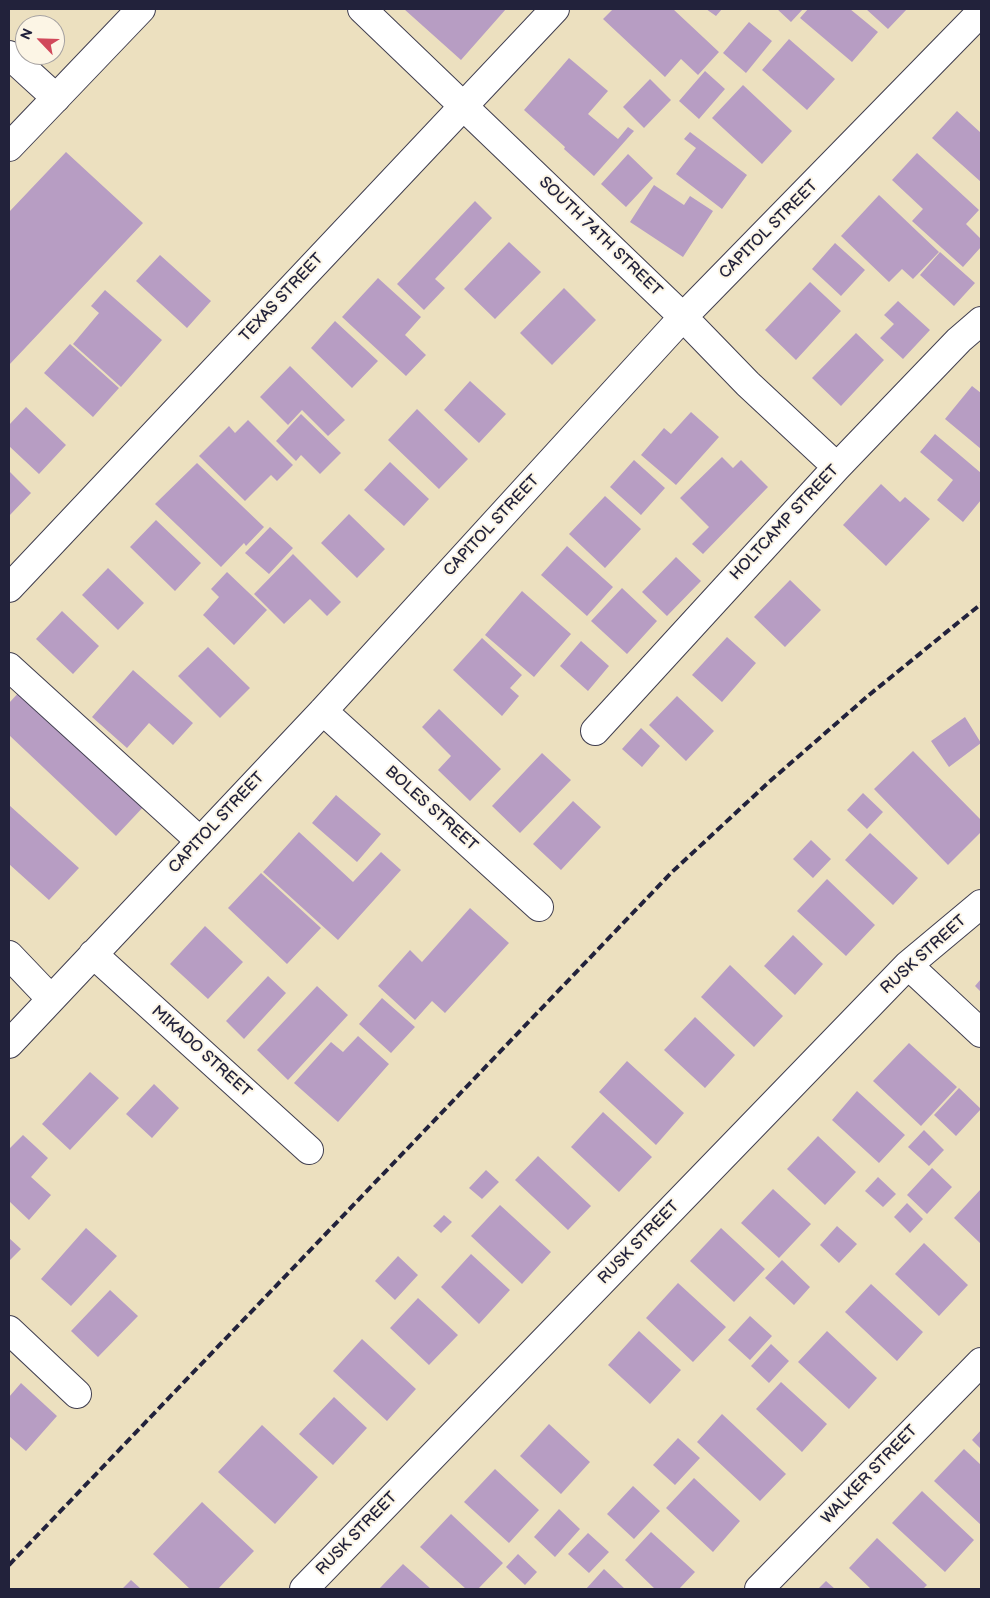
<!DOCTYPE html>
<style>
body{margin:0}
#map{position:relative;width:990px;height:1598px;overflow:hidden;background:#ece0bf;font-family:"Balsamiq Sans",sans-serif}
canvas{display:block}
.frame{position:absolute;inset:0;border:10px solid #22223b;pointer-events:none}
.north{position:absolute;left:15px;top:15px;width:50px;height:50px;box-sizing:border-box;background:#fcf5e5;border:1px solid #a5a1a1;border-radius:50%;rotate:294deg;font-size:14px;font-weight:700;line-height:20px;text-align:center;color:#22223b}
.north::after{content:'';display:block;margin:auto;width:18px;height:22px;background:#d1495b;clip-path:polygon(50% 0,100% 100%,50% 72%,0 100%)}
</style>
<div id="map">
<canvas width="990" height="1598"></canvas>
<div class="frame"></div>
<div class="north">N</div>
</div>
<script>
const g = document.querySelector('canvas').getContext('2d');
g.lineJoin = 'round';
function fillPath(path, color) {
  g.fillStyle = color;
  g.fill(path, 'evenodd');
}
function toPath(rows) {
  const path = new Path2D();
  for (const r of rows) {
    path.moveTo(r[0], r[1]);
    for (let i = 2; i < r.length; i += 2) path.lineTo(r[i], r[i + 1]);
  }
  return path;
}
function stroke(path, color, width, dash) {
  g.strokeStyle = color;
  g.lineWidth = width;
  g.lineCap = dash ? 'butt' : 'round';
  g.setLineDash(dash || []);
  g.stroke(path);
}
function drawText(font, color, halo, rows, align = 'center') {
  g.font = font + ' "Balsamiq Sans",sans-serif';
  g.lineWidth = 4;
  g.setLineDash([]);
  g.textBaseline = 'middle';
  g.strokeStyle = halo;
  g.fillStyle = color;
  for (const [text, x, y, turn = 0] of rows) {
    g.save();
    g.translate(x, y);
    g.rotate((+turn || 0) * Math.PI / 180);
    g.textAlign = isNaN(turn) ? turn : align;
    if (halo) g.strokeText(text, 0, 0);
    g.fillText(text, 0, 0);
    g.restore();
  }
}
fillPath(toPath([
 [404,9,506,9,461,60],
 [613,9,673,9,719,52,698,75,681,59,665,77,603,19],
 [706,9,722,9,716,16],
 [777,9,803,9,791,22],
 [808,9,850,9,878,32,852,62,800,18],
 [866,9,907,9,888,29],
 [749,22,772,41,746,73,723,53],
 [789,39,835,79,807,110,762,70],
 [569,58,608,91,588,114,618,139,628,127,634,131,594,176,564,149,565,147,524,110],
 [705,71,725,89,699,119,679,101],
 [650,79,671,100,644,128,623,107],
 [743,85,792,131,762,164,712,118],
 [957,111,981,133,981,182,932,138],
 [690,132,747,175,722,209,676,174,696,148,684,139],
 [66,152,143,223,9,365,9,212],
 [917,153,979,210,966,224,981,239,981,247,963,267,912,221,923,209,892,180],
 [628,154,653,178,626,207,601,184],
 [654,185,684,205,690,196,713,211,683,257,630,222],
 [879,195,939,252,913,279,902,269,889,282,841,236],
 [475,201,492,218,435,279,445,288,424,310,397,284],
 [509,242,541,272,495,319,464,289],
 [835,243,865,270,841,296,812,269],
 [940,252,975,283,954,306,920,275],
 [160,255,211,301,187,328,136,281],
 [378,278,421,317,405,335,426,355,406,376,342,317],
 [810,282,841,311,796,360,765,330],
 [564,288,596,320,552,365,520,333],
 [105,290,162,340,121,387,73,344,99,313,91,306],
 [898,301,930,330,903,359,880,338,894,324,884,315],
 [335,321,378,361,352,388,311,348],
 [856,333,884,360,841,406,812,378],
 [70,344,119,388,93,417,44,373],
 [290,366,345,420,328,436,302,410,288,425,260,397],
 [470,381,506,414,479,443,444,410],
 [972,386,981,393,981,449,945,419],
 [26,407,66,445,39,474,9,446,9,425],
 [417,409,468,459,439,489,388,440],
 [691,412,719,437,676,485,641,455,664,428,671,434],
 [301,414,341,453,320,474,301,455,296,461,276,441],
 [248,420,293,465,277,481,271,475,245,501,199,456,229,426,235,433],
 [935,434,981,473,981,500,963,522,937,500,953,480,920,452],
 [722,457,733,468,741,460,768,487,703,554,692,544,709,527,680,498],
 [634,460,665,488,641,515,610,487],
 [390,462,429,499,404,526,364,490],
 [197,463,264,527,246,546,244,543,221,567,155,504],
 [9,471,31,493,9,516],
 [881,484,900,502,905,497,930,519,886,566,843,525],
 [605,496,641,529,605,568,569,534],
 [349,514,385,549,357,578,321,543],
 [156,520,201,563,175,591,130,547],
 [270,527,293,548,269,574,245,553],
 [567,546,613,587,587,616,541,575],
 [293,554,341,602,327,616,310,599,284,624,254,594],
 [676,557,701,581,667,616,642,592],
 [108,568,144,603,118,630,82,595],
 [227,572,267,610,234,645,203,615,219,597,211,589],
 [790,580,821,610,785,647,754,617],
 [622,588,657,621,627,654,591,621],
 [522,591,571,634,534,677,485,635],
 [62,611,99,646,73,674,36,639],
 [727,637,756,663,722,702,692,675],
 [482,638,522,675,510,688,519,696,502,716,453,670],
 [581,641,609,666,588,691,560,666],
 [208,647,250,688,220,718,178,676],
 [133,670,193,723,173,745,149,723,127,748,92,717],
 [23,688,146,804,116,836,9,735,9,703],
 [677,696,714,731,686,761,649,725],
 [439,709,501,769,470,801,438,770,451,756,422,727],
 [965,717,981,743,949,767,931,741],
 [641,728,660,746,642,767,622,749],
 [913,751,981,820,981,832,948,865,874,789],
 [542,753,571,780,520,833,492,806],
 [863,793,883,812,867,829,847,810],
 [336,795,381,834,357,862,312,823],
 [573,801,601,827,561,870,533,844],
 [9,805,79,868,49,900,9,864],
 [299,832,353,882,381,852,401,870,338,940,263,872],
 [870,833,918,878,893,905,845,860],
 [811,840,831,859,813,878,793,859],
 [261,873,321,928,287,964,228,908],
 [827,879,875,925,846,956,797,911],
 [470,908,509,943,445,1013,432,1001,415,1020,378,986,410,950,422,962],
 [205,926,243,962,208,999,170,964],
 [793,935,823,964,795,995,764,966],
 [730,965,783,1016,754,1047,701,997],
 [268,976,286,993,244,1039,226,1021],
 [981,979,981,992,975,986],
 [317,986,348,1015,288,1080,257,1050],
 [382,998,415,1027,391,1053,359,1024],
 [695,1017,735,1055,705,1088,664,1050],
 [358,1036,389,1064,338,1122,294,1083,331,1042,343,1052],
 [909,1043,957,1087,921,1126,873,1081],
 [627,1061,684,1113,656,1145,599,1092],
 [90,1072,119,1098,70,1150,42,1124],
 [154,1084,179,1108,152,1138,126,1114],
 [959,1088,981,1109,956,1136,934,1115],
 [857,1091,905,1135,879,1163,832,1120],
 [603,1112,652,1157,619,1192,571,1147],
 [924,1130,944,1150,929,1166,908,1147],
 [23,1135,48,1158,31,1177,51,1195,29,1220,9,1201,9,1149],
 [818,1136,856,1172,825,1205,787,1169],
 [538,1156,591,1206,568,1230,515,1180],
 [932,1168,952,1187,927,1214,907,1195],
 [486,1170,499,1182,482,1199,469,1188],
 [878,1177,896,1194,883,1207,865,1191],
 [773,1189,811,1224,779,1258,741,1223],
 [981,1189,981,1244,954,1218],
 [907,1203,923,1219,910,1233,894,1217],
 [500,1205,551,1252,522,1284,471,1236],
 [444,1215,452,1222,441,1233,433,1226],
 [837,1226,857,1244,839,1263,820,1245],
 [86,1228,117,1256,71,1306,41,1279],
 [721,1228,765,1269,734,1302,690,1261],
 [9,1238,21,1249,9,1261],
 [924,1243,968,1285,939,1316,895,1274],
 [471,1254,510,1290,479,1324,441,1287],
 [398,1256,418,1275,395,1300,375,1281],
 [782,1260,810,1287,794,1305,765,1278],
 [678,1283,726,1327,693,1362,646,1318],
 [871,1284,923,1332,897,1361,845,1312],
 [110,1290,138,1316,98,1357,71,1331],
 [418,1298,458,1335,429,1365,390,1328],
 [750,1316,772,1336,750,1360,728,1340],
 [639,1331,681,1370,650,1404,608,1365],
 [827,1331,877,1378,849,1409,798,1362],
 [362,1339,416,1389,387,1421,333,1371],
 [771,1344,789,1361,769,1383,751,1366],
 [781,1382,827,1424,802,1452,756,1409],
 [21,1383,57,1416,26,1451,9,1436,9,1397],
 [334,1397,367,1428,333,1465,299,1434],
 [722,1414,786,1474,760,1501,697,1442],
 [549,1424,590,1462,561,1494,520,1456],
 [262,1425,318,1477,275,1524,218,1472],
 [981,1430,981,1449,972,1440],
 [678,1438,700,1458,675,1485,653,1465],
 [964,1449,981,1465,981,1525,934,1481],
 [495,1469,539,1510,509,1543,464,1502],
 [694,1478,740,1521,713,1552,666,1508],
 [633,1486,660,1511,634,1539,607,1514],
 [922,1491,974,1540,945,1572,892,1523],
 [202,1502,254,1551,218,1589,190,1589,153,1554],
 [559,1509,580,1529,555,1557,534,1537],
 [451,1514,503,1563,478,1589,466,1589,420,1547],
 [651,1532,695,1572,679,1589,655,1589,625,1560],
 [588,1533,609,1552,589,1573,568,1554],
 [877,1538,927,1585,923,1589,871,1589,849,1568],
 [518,1554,537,1572,525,1585,506,1567],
 [403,1564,431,1589,379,1589],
 [604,1569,625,1589,586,1589],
 [131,1580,141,1589,122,1589],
 [826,1581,835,1589,818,1589]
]), '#b79dc3');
const minor = toPath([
 [362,9,683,317,748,384,837,467],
 [9,55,56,98],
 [9,588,555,9],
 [9,667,200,841],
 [323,711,539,907],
 [595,731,837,467,959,340,981,321],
 [93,954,309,1150],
 [9,955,51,999],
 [908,965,981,1033],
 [9,1044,323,711,683,317,981,12],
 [9,1330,77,1394],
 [304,1589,908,965,981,904],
 [759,1589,981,1362]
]);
const major = toPath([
 [9,147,141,9]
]);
stroke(minor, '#403e4f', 30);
stroke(major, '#403e4f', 30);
stroke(minor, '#fff', 28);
stroke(major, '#fff', 28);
stroke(toPath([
 [9,1565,672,872,769,782,869,695,981,604]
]), '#22223b', 4, [8, 4]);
drawText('16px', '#22223b', '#fcf5e5', [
 ["CAPITOL STREET",769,230,-45],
 ["SOUTH 74TH STREET",600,237,44],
 ["TEXAS STREET",282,298,-47],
 ["HOLTCAMP STREET",785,523,-47],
 ["CAPITOL STREET",492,526,-47],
 ["BOLES STREET",431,809,42],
 ["CAPITOL STREET",217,823,-47],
 ["RUSK STREET",924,955,-42],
 ["MIKADO STREET",201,1052,42],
 ["RUSK STREET",639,1243,-46],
 ["WALKER STREET",870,1475,-46],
 ["RUSK STREET",357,1534,-46]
]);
</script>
